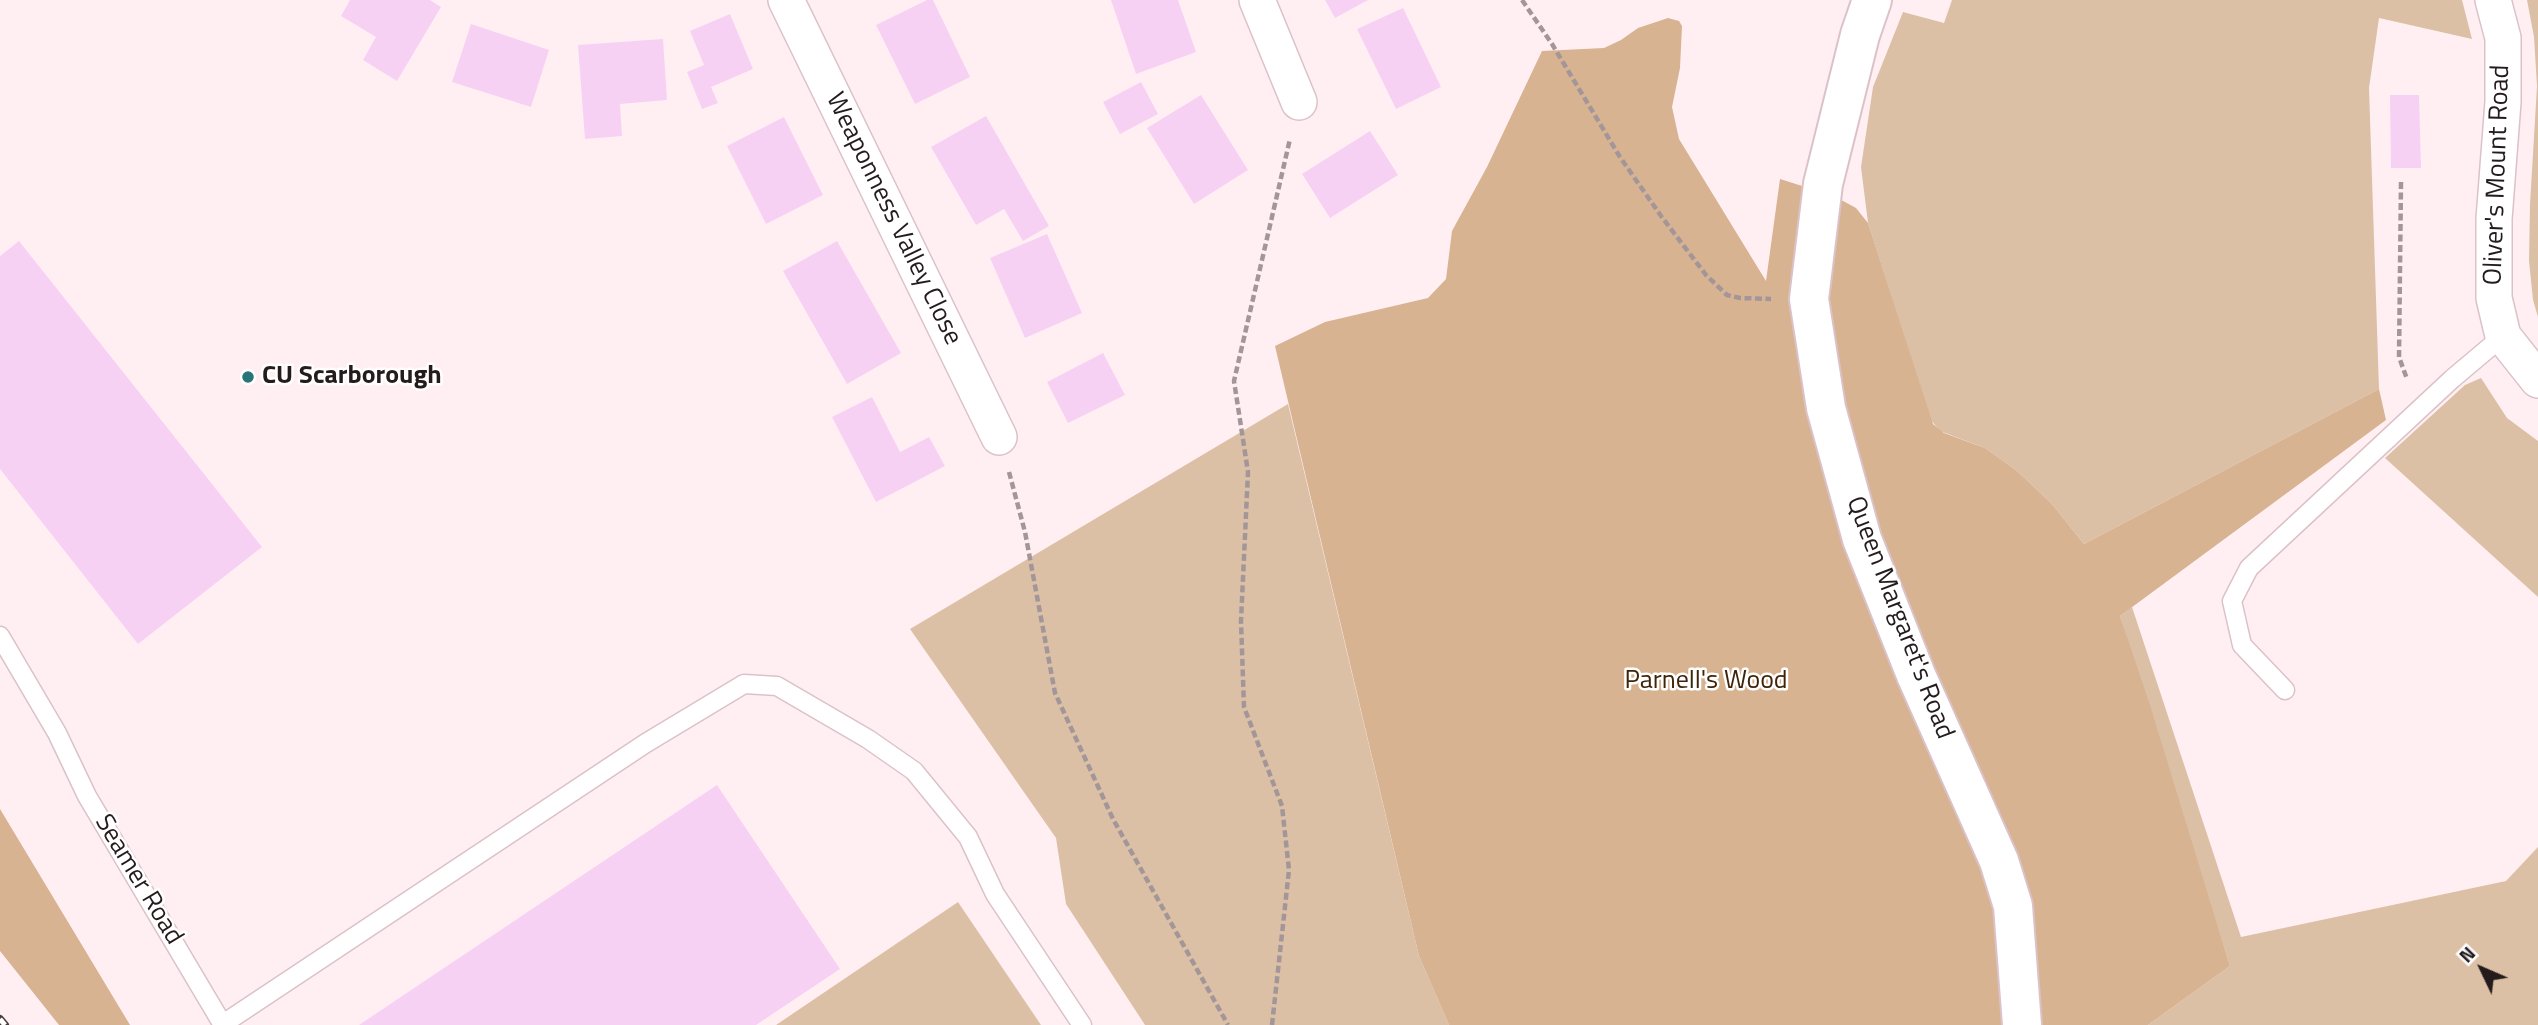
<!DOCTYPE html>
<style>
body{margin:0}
#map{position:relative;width:2538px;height:1025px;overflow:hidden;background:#ffeff3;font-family:"Titillium Web",sans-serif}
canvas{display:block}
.north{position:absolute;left:2447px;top:934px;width:70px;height:70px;-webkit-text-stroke:5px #fff;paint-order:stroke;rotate:314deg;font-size:19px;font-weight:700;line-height:28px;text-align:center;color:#241b1d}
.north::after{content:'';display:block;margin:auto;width:24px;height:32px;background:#241b1d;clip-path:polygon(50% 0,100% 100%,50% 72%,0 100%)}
</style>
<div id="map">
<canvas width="2538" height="1025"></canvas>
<div class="north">N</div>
</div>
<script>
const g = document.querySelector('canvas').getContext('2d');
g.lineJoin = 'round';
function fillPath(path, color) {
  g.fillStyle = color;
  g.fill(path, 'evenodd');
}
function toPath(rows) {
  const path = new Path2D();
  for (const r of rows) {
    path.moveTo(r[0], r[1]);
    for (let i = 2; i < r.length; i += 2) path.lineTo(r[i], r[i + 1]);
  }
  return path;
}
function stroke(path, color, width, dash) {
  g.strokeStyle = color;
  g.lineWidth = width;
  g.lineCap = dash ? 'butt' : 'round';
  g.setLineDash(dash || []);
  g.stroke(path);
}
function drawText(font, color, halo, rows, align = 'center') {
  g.font = font + ' "Titillium Web",sans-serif';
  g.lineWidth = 5;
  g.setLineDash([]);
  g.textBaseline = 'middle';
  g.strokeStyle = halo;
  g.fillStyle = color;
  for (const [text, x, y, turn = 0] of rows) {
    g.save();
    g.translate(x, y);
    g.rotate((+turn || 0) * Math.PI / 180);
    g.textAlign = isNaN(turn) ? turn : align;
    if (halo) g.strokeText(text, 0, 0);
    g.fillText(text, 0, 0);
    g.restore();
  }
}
fillPath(toPath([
 [1952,0,2462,0,2472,39,2379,18,2369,88,2379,389,2084,544,2052,504,2016,470,1985,448,1940,431,1931,420,1868,223,1861,167,1873,87,1903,12,1944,23],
 [2527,0,2538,0,2538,317,2533,300,2529,261,2530,204,2537,86,2534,37],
 [2481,378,2507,418,2538,441,2538,597,2385,458,2465,385],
 [1288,404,1419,956,1449,1025,1145,1025,1066,904,1056,838,910,629],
 [2132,607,2241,937,2506,881,2538,847,2538,1025,2148,1025,2230,966,2120,616],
 [958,902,1041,1025,776,1025]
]), '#dcc0a6');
fillPath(toPath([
 [1668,18,1679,21,1682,26,1680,68,1672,107,1679,139,1766,281,1780,179,1834,196,1856,208,1868,223,1933,424,1944,433,1985,448,2016,470,2052,504,2084,544,2379,389,2386,420,2120,616,2149,702,2230,966,2148,1025,1449,1025,1419,956,1275,346,1325,322,1428,298,1446,279,1452,231,1487,167,1542,51,1604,48,1621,40,1638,28],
 [0,809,130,1025,59,1025,0,951]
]), '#d7b391');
fillPath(toPath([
 [350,0,430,0,441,7,397,81,363,60,376,37,341,16],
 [927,0,933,0,970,77,915,104,876,25],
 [1111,0,1178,0,1196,52,1136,74],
 [1325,0,1368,0,1335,18],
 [1403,8,1441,87,1396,109,1357,29],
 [730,14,753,69,711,87,718,103,702,109,687,72,704,65,690,31],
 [471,24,549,50,531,107,452,82],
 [663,39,667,100,620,104,622,136,585,139,578,45],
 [1141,82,1158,114,1120,134,1103,102],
 [1201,95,1248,170,1194,204,1147,128],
 [2390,95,2419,95,2421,168,2391,168],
 [986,116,1049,226,1023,241,1004,209,976,225,931,147],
 [784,117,823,195,766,224,727,146],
 [1370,131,1398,175,1330,218,1302,174],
 [1047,234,1082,313,1025,338,990,258],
 [19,241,262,547,138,644,0,469,0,256],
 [837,241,901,353,847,384,783,271],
 [1103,353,1125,395,1068,423,1047,382],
 [872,397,900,452,929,437,945,466,876,502,832,417],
 [717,785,840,969,756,1025,359,1025]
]), '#f7d1f4');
const lane = toPath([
 [0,636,57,733,87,796,223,1025],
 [2285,690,2242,645,2232,601,2249,568,2452,379,2503,336],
 [223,1024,646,743,744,684,777,686,868,739,914,771,968,837,995,894,1082,1025]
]);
const street = toPath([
 [786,0,999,437],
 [1257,0,1299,102],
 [2493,0,2503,38,2503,102,2494,219,2494,298,2503,336,2538,380]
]);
const secondary = toPath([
 [1872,0,1860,35,1823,184,1809,299,1826,408,1862,539,1916,675,1999,861,2013,906,2022,1025]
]);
stroke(lane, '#dbc2c9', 21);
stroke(street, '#dbc2c9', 38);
stroke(secondary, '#dbc2c9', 42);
stroke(toPath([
 [1522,0,1552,44,1620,157,1661,216,1706,275,1727,295,1740,298,1771,299],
 [2401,182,2399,357,2407,379],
 [1009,472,1025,532,1055,693,1113,819,1228,1025],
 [1272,1025,1289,870,1282,806,1244,707,1241,621,1248,472,1234,381,1290,139]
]), '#a39699', 4.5, [7, 3.5]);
stroke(lane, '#fff', 18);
stroke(street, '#fff', 35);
stroke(secondary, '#fff', 38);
const rail = toPath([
 [0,1019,5,1025]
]);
stroke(rail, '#473d3f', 8);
stroke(rail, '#fff', 5, [16]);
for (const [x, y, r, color] of [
 [248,377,7,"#2a7479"]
]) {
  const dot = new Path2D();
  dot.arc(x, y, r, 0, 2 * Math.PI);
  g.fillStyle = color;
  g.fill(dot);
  stroke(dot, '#fff', 2.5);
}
drawText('26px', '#241b1d', '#fff', [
 ["Oliver's Mount Road",2498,175,-88],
 ["Weaponness Valley Close",893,219,64],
 ["Queen Margaret's Road",1899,618,69],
 ["Seamer Road",138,880,59]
]);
drawText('bold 26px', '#241b1d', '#fff', [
 ["CU Scarborough",262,377]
], 'left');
drawText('26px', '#3e2409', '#fff', [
 ["Parnell's Wood",1706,682]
]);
</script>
